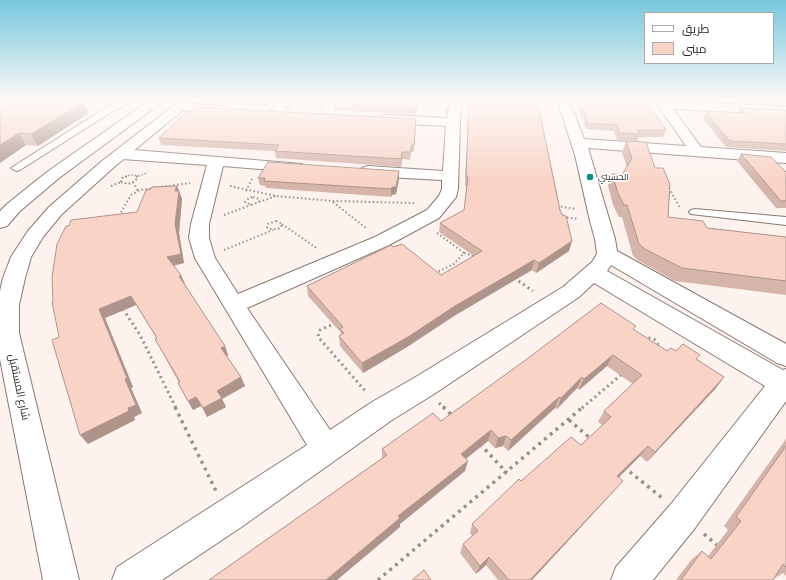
<!DOCTYPE html>
<meta charset="utf-8">
<style>
body{margin:0}
#map{position:relative;width:786px;height:580px;overflow:hidden;background:#fdf2ee;font-family:"Crimson Pro",Cairo,serif}
canvas{display:block}
.legend{position:absolute;left:644px;top:12px;width:130px;height:52px;box-sizing:border-box;background:#fff;border:1px solid #aba9a7;margin:0;padding:5px 7px;list-style:none;font-size:12px;color:#2d2724}
.legend li{display:flex;align-items:center;gap:8px;height:20px}
.legend b{width:20px;border:1px solid #aba9a7}
</style>
<div id="map">
<canvas width="786" height="580"></canvas>
<ul class="legend">
<li><b style="height:5px;background:#fff"></b>طريق</li>
<li><b style="height:11px;background:#f8d3c6"></b>مبنى</li>
</ul>
</div>
<script>
const g = document.querySelector('canvas').getContext('2d');
g.lineJoin = 'round';
function toPath(rows) {
  const path = new Path2D();
  for (const r of rows) {
    path.moveTo(r[0], r[1]);
    for (let i = 2; i < r.length; i += 2) path.lineTo(r[i], r[i + 1]);
  }
  return path;
}
function stroke(path, color, width, dash) {
  g.strokeStyle = color;
  g.lineWidth = width;
  g.lineCap = dash ? 'butt' : 'round';
  g.setLineDash(dash || []);
  g.stroke(path);
}
function fillPath(path, color) {
  g.fillStyle = color;
  g.fill(path, 'evenodd');
}
function drawText(font, color, halo, rows, align = 'center') {
  g.font = font + ' "Crimson Pro",Cairo,serif';
  g.lineWidth = 3;
  g.setLineDash([]);
  g.textBaseline = 'middle';
  g.strokeStyle = halo;
  g.fillStyle = color;
  for (const [text, x, y, turn = 0] of rows) {
    g.save();
    g.translate(x, y);
    g.rotate((+turn || 0) * Math.PI / 180);
    g.textAlign = isNaN(turn) ? turn : align;
    if (halo) g.strokeText(text, 0, 0);
    g.fillText(text, 0, 0);
    g.restore();
  }
}
const service = toPath([
 [123,100,160,100,161,102,157,104,134,101,113,111,20,170,16,171,11,168,107,107,123,100],
 [695,209,786,217,786,225,691,214,689,212,691,210,695,209]
]);
const minor = toPath([
 [280,100,293,100,279,116,269,116,267,113,280,100],
 [450,100,462,100,460,122,458,189,456,197,439,218,389,245,247,308,330,430,372,402,414,378,563,287,592,262,597,254,595,239,590,221,575,155,557,100,569,100,584,139,686,146,654,100,786,107,786,115,673,109,701,147,786,153,786,163,588,148,615,239,617,251,786,344,786,366,777,363,611,265,607,271,783,370,786,369,786,401,695,528,653,580,611,580,616,567,671,504,765,386,594,283,579,297,434,394,392,420,240,528,162,580,112,580,117,567,307,445,195,258,189,238,191,224,207,165,122,159,117,157,114,154,117,151,122,149,302,164,304,167,302,170,296,172,223,166,209,224,209,238,215,258,238,294,375,237,427,210,439,196,442,189,442,180,368,176,362,174,360,171,362,168,368,166,443,171,446,126,386,123,381,122,379,119,381,116,386,115,447,118,450,100],
 [181,103,224,106,229,107,230,110,229,113,224,114,177,110,175,107,177,104,181,103]
]);
const tertiary = toPath([
 [150,100,165,100,59,178,19,212,7,226,0,228,0,211,7,204,47,172,150,100],
 [181,100,195,100,114,167,61,215,43,237,31,257,25,278,19,305,19,333,79,580,43,580,0,359,0,291,3,278,11,257,28,231,49,207,102,161,181,100]
]);
stroke(service, '#897973', 2);
stroke(minor, '#897973', 2);
stroke(tertiary, '#897973', 2);
stroke(toPath([
 [318,115,327,100],
 [138,176,147,173],
 [125,177,130,175,135,175,137,177]
]), '#99908d', 1.5, [1.5, 2]);
stroke(toPath([
 [121,182,128,184,133,182,138,178,136,176],
 [121,182,122,178,127,176],
 [133,182,138,191],
 [111,186,121,182],
 [230,186,276,196,333,201,414,203],
 [669,188,680,208],
 [246,191,252,179],
 [253,197,259,199,259,202,251,205,245,202,249,198,253,197],
 [259,202,276,196],
 [333,202,367,229],
 [557,206,576,209],
 [224,215,251,205],
 [119,216,131,195,140,190,190,183],
 [563,217,578,219],
 [276,221,282,224,281,227,278,229,269,229,267,227,268,224,276,221],
 [282,224,318,249],
 [437,233,464,253],
 [224,250,273,230],
 [435,273,454,264,464,253,476,257]
]), '#99908d', 2, [1.5, 2.5]);
stroke(toPath([
 [514,278,533,291],
 [123,309,140,335,176,408],
 [336,323,320,330,318,334,319,338,367,393],
 [643,337,654,339,659,346,656,349,645,347,641,343,641,339,643,337],
 [439,403,445,408],
 [582,408,622,374]
]), '#99908d', 3, [2, 3.5]);
stroke(toPath([
 [175,407,216,491],
 [443,407,453,416],
 [569,420,591,439],
 [480,444,507,473],
 [624,467,662,498],
 [704,534,718,546],
 [378,580,583,407]
]), '#99908d', 3.5, [3, 4.5]);
fillPath(service, '#fff');
fillPath(minor, '#fff');
fillPath(tertiary, '#fff');
fillPath(toPath([
 [0,100,84,102,89,113,38,146,26,145,0,163],
 [206,100,271,100,266,106,207,103],
 [336,100,419,100,415,115,335,110,334,104],
 [469,100,537,100,560,210,572,241,569,251,536,273,532,270,454,316,407,347,363,373,340,346,339,336,341,335,341,333,308,296,307,286,393,247,441,275,474,256,439,232,440,223,464,210,467,186,465,186],
 [575,100,646,100,666,130,663,137,639,137,637,141,617,140,614,131,586,129],
 [724,100,786,100,786,106,726,102],
 [740,108,786,110,786,151,726,147,703,119,706,113,707,113,708,111,738,113],
 [416,119,414,152,411,152,410,160,402,159,401,167,276,158,275,151,161,145,159,138],
 [626,141,668,217,707,228,786,237,786,295,675,281,639,261,633,256,622,217,619,217,613,205,608,185,612,174,622,175,627,167,622,152],
 [741,154,786,172,786,208,776,208,737,161],
 [258,178,399,179,396,194,392,195,391,197,266,188,265,186,260,185],
 [177,186,182,199,179,233,184,263,174,266,181,275,185,284,184,284,225,346,228,355,227,356,241,377,245,386,222,399,226,407,207,417,201,406,193,410,178,383,179,383,155,339,157,339,136,305,105,318,133,387,131,388,142,413,134,417,135,420,88,444,59,337,53,302,137,212],
 [634,330,667,351,676,351,697,360,724,377,716,388,647,462,640,456,619,477,615,490,532,580,498,580,486,565,476,574,460,553,463,544,472,536,470,533,472,524,521,481,581,445,602,425,598,422,604,411,633,384,607,366,579,390,577,388,557,409,555,408,508,451,503,446,495,448,488,441,466,459,465,471,400,524,400,527,337,580,209,580,382,458,382,449],
 [786,439,786,576,783,573,775,578,773,580,676,580,691,560,702,551,708,556,728,530,724,526]
]), '#d5b5aa');
fillPath(toPath([
 [268,100,271,100,266,106,266,103],
 [417,100,419,100,415,115,415,108],
 [84,102,89,113,38,146,31,134],
 [19,133,26,145,0,163,0,145],
 [402,152,402,159,401,167,401,159],
 [399,171,399,179,396,194,392,195,391,197,391,189],
 [177,186,182,199,179,233,184,263,171,266,167,257,175,224,175,191],
 [572,241,569,251,536,273,539,263],
 [534,260,532,270,454,316,407,347,363,373,362,363,455,306],
 [181,275,185,284,183,285,179,276],
 [131,296,136,305,105,318,133,387,131,388,142,413,134,417,135,420,88,444,80,435,128,408,125,379,99,309],
 [225,346,228,355,225,357,221,348],
 [613,355,607,366,579,390,584,379],
 [241,377,245,386,222,399,226,407,207,417,203,408,217,391],
 [582,377,577,388,557,409,561,398],
 [724,377,716,388,647,462,655,452],
 [196,397,201,406,193,410,188,401],
 [559,397,555,408,508,451,511,440],
 [491,430,488,441,459,464,461,454],
 [506,436,503,446,495,448,498,438],
 [648,446,640,456,610,486,617,476],
 [468,461,465,471,400,524,400,527,337,580,326,580,398,516],
 [623,481,615,490,532,580,530,580],
 [489,557,486,565,476,574,480,566]
]), '#ae948b');
const building = toPath([
 [0,100,61,100,84,102,31,134,19,133,0,145,0,100],
 [217,100,268,100,266,103,217,100],
 [336,100,417,100,415,108,334,104,336,100],
 [469,100,537,100,560,210,562,215,566,216,572,241,539,263,534,260,455,306,408,337,362,363,339,336,344,333,340,329,343,327,307,286,391,245,393,247,402,244,441,275,482,251,440,223,464,210,468,177,466,177,469,100],
 [579,100,646,100,666,130,638,130,640,134,620,133,617,125,588,123,579,100],
 [195,107,416,119,414,145,412,145,410,152,402,152,401,159,275,151,279,145,159,138,185,113,188,114,195,107],
 [740,108,786,110,786,144,730,141,706,113,710,113,708,111,745,113,740,108],
 [626,141,646,142,655,168,663,168,670,184,668,217,703,221,707,228,786,237,786,281,682,268,645,249,639,244,627,205,624,205,618,193,612,174,622,175,632,158,626,141],
 [741,154,771,157,786,172,786,201,781,201,741,154],
 [268,162,399,171,396,187,392,187,391,189,264,181,265,178,258,178,268,162],
 [177,186,175,191,179,191,175,224,181,254,167,257,181,275,179,276,225,346,221,348,241,377,217,391,222,398,203,408,196,397,188,401,178,383,180,382,155,339,157,338,131,296,99,309,127,378,125,379,136,405,128,408,129,411,80,435,52,340,59,337,52,302,53,302,52,277,57,244,66,226,69,226,71,220,137,212,146,190,151,189,152,187,177,186],
 [601,303,636,326,633,329,667,351,671,348,676,351,683,344,700,355,696,359,724,377,655,452,648,446,617,476,623,481,530,580,509,580,489,557,480,566,463,544,478,531,472,524,519,479,521,481,571,437,581,445,611,417,604,411,642,375,613,355,584,379,582,377,561,398,559,397,511,440,506,436,498,438,491,430,461,454,468,461,398,516,400,518,326,580,209,580,387,455,382,449,433,413,441,421,527,359,601,303],
 [786,446,786,567,783,564,773,580,681,580,702,551,711,559,741,521,736,517,786,446],
 [424,570,431,580,412,580,424,570]
]);
fillPath(building, '#f8d3c6');
stroke(building, '#ae948b', 1);
const sky = g.createLinearGradient(0, 0, 0, 182);
sky.addColorStop(0, '#76c7dd');
sky.addColorStop(0.55, '#fef9f7');
sky.addColorStop(1, '#fef9f700');
g.fillStyle = sky;
g.fillRect(0, 0, 786, 182);
for (const [x, y, r, color] of [
 [590,177,4,"#05927e"]
]) {
  const dot = new Path2D();
  dot.arc(x, y, r, 0, 2 * Math.PI);
  g.fillStyle = color;
  g.fill(dot);
  stroke(dot, '#fff', 1.5);
}
drawText('9px', '#2d2724', '#fff', [
 ["الحسيني",598,177]
], 'left');
drawText('11px', '#2d2724', '#fff', [
 ["شارع المستقبل",19,387,78]
]);
</script>
